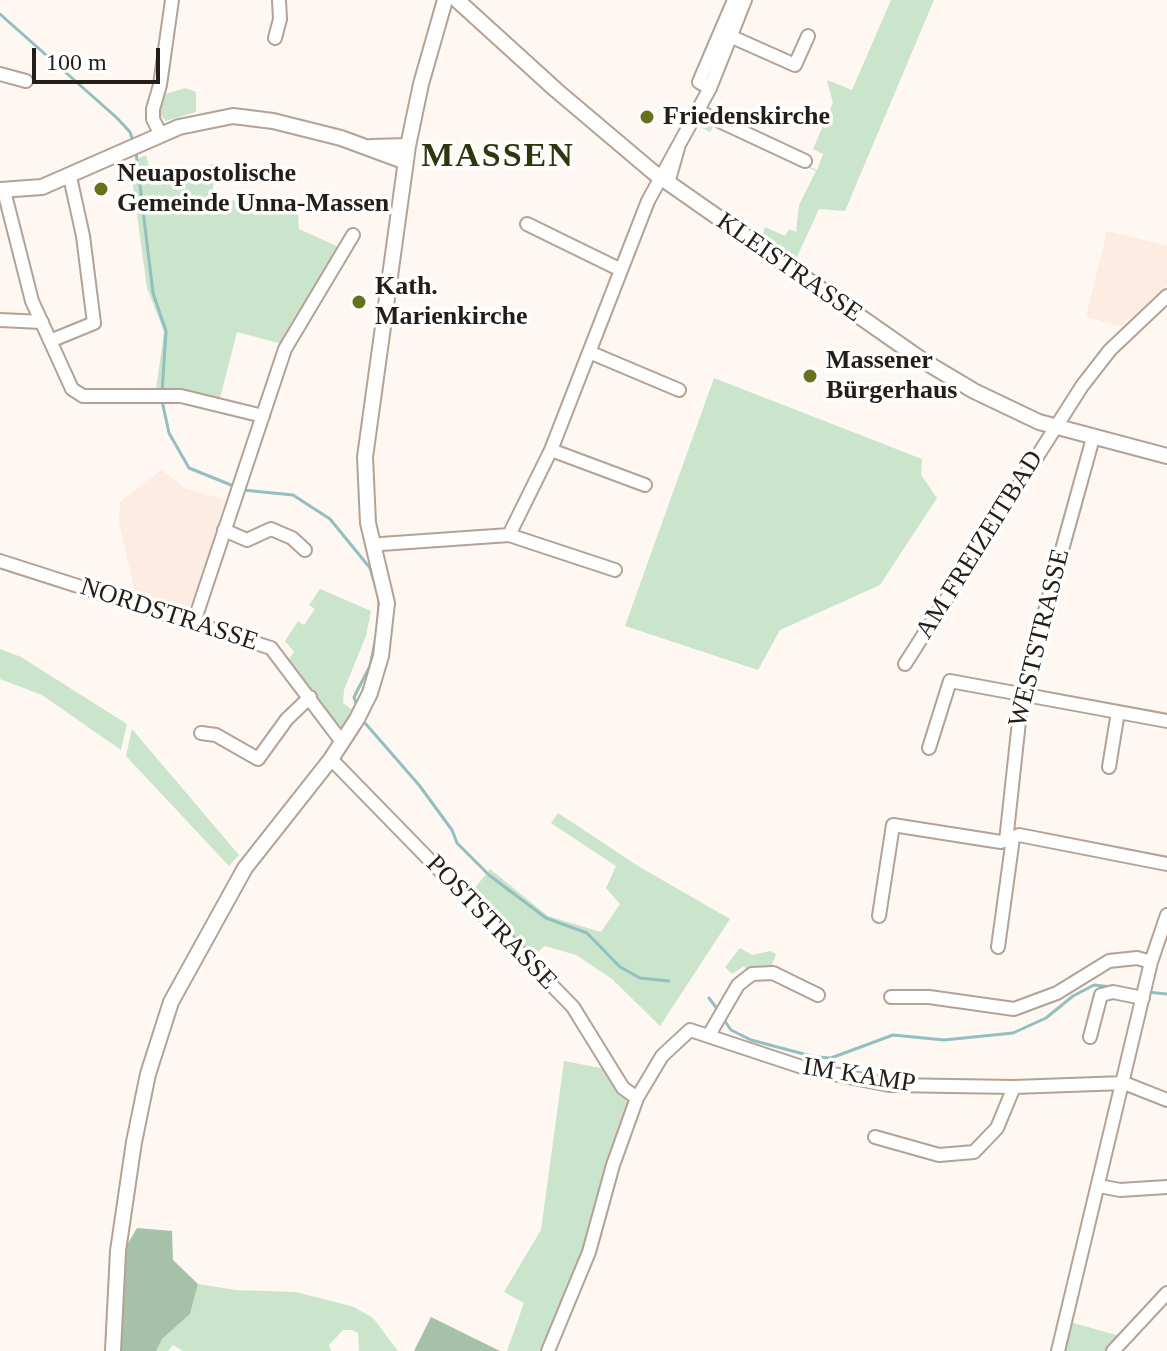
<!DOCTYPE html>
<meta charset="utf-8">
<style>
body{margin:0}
#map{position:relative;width:1167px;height:1351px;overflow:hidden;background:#fff7f2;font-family:"Times New Roman",serif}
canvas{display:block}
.scale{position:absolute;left:32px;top:48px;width:128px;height:36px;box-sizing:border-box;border:4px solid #241d18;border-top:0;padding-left:10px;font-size:24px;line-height:28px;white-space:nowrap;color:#241d18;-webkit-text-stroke:6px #fff;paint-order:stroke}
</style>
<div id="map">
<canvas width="1167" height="1351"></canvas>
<div class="scale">100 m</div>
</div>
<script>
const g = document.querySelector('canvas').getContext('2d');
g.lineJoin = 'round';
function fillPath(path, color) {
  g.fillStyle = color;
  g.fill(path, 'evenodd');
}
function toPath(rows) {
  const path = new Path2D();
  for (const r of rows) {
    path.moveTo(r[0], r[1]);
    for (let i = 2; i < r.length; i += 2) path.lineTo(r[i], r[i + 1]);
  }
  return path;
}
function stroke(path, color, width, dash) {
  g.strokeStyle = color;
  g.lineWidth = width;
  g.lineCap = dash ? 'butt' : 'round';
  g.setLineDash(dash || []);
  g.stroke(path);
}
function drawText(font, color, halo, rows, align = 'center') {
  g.font = font + ' "Times New Roman",serif';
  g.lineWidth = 7;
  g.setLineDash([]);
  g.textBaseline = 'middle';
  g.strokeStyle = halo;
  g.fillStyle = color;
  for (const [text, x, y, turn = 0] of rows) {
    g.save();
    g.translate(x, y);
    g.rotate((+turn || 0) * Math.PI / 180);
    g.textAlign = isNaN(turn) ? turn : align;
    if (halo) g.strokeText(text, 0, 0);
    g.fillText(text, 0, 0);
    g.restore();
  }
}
fillPath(toPath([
 [1107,231,1167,246,1167,286,1121,326,1086,317],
 [162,470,184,488,225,500,196,598,183,612,136,596,119,522,120,502]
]), '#fcece1');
fillPath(toPath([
 [891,0,934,0,845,211,819,209,796,259,788,257,761,239,765,227,785,236,789,229,796,232,799,205,816,171,714,126,710,132,700,127,710,122,817,170,823,154,813,149,833,103,827,80,852,90],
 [185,88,196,92,196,112,166,121,160,115,163,95],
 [146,155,154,185,216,163,212,196,298,214,299,229,341,248,282,344,237,332,220,398,156,389,164,332,147,288,130,163],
 [714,378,922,459,921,475,937,498,880,585,780,630,758,670,625,626],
 [320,589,371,611,366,636,344,690,343,703,354,711,344,729,338,730,287,662,294,652,285,641,298,621,304,625,315,609,309,605],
 [0,649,21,657,127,724,121,750,42,695,0,679],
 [132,729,239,855,229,866,126,756],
 [558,813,638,866,730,919,660,1026,612,979,576,955,545,946,533,956,470,894,490,869,548,916,601,932,620,904,606,888,616,866,551,823],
 [740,948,752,955,770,951,776,954,771,968,747,971,744,966,732,974,725,967],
 [564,1061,606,1069,628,1103,628,1111,606,1165,582,1250,543,1351,507,1351,524,1303,504,1292,541,1230],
 [198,1284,236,1290,296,1292,354,1307,373,1318,398,1351,359,1351,358,1333,352,1330,343,1330,329,1345,331,1351,183,1351,173,1345,168,1351,156,1351,162,1339,190,1314],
 [1070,1322,1120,1336,1107,1351,1062,1351]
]), '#cae5cb');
fillPath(toPath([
 [137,1228,172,1231,173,1260,198,1284,190,1314,162,1339,156,1351,118,1351,124,1250],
 [431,1317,500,1351,414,1351]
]), '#a5c1a7');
stroke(toPath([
 [0,14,117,118,130,132,133,141],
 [136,152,153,293,166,331,162,393],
 [162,401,169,433,189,468,236,487],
 [243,490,293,495,330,519,370,568,379,598,378,621],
 [356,703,354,697,370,666,377,632],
 [365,723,419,785,452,830,457,843,489,875,546,918,587,933,620,967,640,978,669,981],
 [1147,992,1167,994],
 [709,998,718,1010],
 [722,1017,731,1030,751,1040,815,1057,831,1058,893,1035,944,1040,1013,1033,1046,1018,1073,996,1094,985,1112,987]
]), '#92bfbf', 3);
const minor = toPath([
 [732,37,795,65,808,36],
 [275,38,280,19,279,0],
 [0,74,26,81],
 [710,88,699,82,734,0],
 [698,111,805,161],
 [161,135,153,119,153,109,160,85,172,0],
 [668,183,678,148],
 [4,191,32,301,72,389,83,396,181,396,263,416],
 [527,224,619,269],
 [0,320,42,322],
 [50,341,94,323,83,236,70,177],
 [589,352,679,390],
 [551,450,645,485],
 [224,530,247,540,271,529,292,538,305,550],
 [509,535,615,570],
 [381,544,509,535,551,450,648,201,710,88,745,0],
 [0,561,271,648,342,742],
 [194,622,285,349,353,235],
 [905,664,1082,386,1110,350,1167,296],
 [201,733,216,735,258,759,287,719,310,697],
 [929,748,950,681,1167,721],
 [331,759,573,1007,623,1088,637,1098],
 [1109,767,1118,712],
 [1006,841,1022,694,1093,438],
 [879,916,893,825,1001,842,1019,835,1167,864],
 [998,947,1013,838],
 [891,997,929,997,1014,1009,1057,993,1109,961,1137,958,1151,962],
 [709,1035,738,985,752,974,773,973,818,995],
 [1090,1037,1101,995,1113,992,1143,998],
 [875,1137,939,1155,974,1152,997,1128,1014,1087],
 [1099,1186,1120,1190,1167,1187],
 [548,1351,589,1252,613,1165,637,1098,662,1056,690,1030,808,1069,889,1085,1014,1087,1124,1083,1167,1100],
 [1058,1351,1151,962,1167,915],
 [1113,1351,1167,1293]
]);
const major = toPath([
 [457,0,556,90,653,172,922,360,974,391,1039,422,1167,456],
 [371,147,408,146],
 [0,190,42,187,179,127,233,116,273,121,341,138,406,162],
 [113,1351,118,1251,134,1142,148,1074,171,1002,245,868,331,759,357,719,370,693,381,656,387,603,368,523,365,457,408,146,421,84,445,0]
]);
stroke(minor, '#b3a295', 16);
stroke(major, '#b3a295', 18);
stroke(minor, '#fff', 12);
stroke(major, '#fff', 14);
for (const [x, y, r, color] of [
 [647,117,8,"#66711b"],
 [101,189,8,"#66711b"],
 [359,302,8,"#66711b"],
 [810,376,8,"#66711b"]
]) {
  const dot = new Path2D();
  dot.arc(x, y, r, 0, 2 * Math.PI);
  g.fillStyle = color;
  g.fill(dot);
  stroke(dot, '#fff', 3);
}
drawText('bold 26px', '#241d18', '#fff', [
 ["Friedenskirche",663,117],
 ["Neuapostolische",117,174],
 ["Gemeinde Unna-Massen",117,204],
 ["Kath.",375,287],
 ["Marienkirche",375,317],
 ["Massener",826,361],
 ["Bürgerhaus",826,391]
], 'left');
drawText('26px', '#241d18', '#fff', [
 ["KLEISTRASSE",789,268,35],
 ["AM FREIZEITBAD",980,545,-58],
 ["NORDSTRASSE",169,615,18],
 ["WESTSTRASSE",1040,638,-76],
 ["POSTSTRASSE",491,923,46],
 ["IM KAMP",859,1076,9]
]);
g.letterSpacing = '2px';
drawText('bold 34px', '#2f350d', '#fff', [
 ["MASSEN",498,157]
]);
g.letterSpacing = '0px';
</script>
